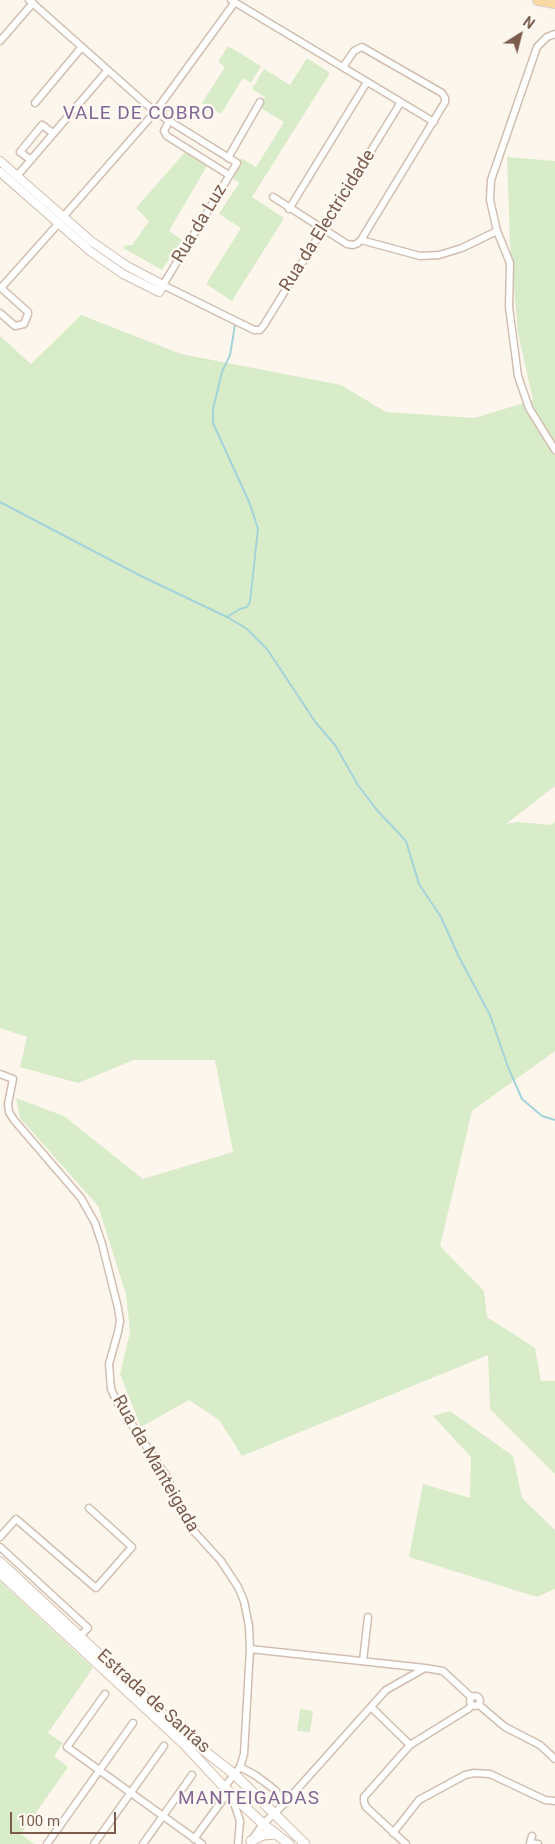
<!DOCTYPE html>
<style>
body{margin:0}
#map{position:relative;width:555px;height:1844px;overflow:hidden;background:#fdf6ec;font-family:Roboto,sans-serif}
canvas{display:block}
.north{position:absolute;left:495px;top:10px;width:50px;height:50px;-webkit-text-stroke:4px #fffaf3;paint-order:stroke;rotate:36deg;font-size:14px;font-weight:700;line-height:20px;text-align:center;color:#7a5c4d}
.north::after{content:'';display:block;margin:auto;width:18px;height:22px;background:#7a5c4d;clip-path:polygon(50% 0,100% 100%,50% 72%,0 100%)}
.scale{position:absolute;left:10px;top:1812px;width:106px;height:22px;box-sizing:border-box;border:2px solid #7a5c4d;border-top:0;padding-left:6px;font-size:15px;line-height:18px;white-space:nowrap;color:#7a5c4d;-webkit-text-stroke:4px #fffaf3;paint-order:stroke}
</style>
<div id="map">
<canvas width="555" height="1844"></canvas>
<div class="north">N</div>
<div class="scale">100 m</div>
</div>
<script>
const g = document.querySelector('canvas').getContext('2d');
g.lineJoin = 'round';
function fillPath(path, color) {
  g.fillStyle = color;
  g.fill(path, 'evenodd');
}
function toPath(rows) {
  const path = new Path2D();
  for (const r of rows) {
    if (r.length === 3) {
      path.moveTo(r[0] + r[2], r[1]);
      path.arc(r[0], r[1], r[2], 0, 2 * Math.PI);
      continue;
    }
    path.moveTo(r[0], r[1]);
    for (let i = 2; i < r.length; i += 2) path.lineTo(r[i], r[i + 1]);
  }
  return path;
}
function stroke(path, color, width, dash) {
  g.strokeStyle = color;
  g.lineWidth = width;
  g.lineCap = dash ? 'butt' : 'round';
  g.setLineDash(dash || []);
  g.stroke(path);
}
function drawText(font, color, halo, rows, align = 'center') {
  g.font = font + ' Roboto,sans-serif';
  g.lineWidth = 4.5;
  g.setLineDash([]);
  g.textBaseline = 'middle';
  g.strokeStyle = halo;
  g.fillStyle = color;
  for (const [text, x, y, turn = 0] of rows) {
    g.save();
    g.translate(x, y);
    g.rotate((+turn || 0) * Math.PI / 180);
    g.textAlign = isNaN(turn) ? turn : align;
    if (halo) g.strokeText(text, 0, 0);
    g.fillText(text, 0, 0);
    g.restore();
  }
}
fillPath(toPath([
 [228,46,261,66,251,83,243,78,221,114,202,103,225,67,218,62],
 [307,58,330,73,252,197,284,218,232,301,206,284,241,228,219,214,239,183,230,176,241,158,256,167,284,122,259,107,265,97,252,89,264,69,290,85],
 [185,152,207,166,169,231,182,240,162,270,123,248,126,245,132,245,149,221,136,208],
 [507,157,555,161,555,786,506,824,517,822,552,825,555,821,555,1051,472,1111,440,1246,484,1291,487,1317,535,1348,541,1381,555,1381,555,1474,490,1409,488,1355,242,1456,219,1420,189,1400,141,1427,120,1374,130,1332,126,1294,98,1206,20,1118,16,1098,64,1116,143,1179,233,1152,215,1060,134,1060,78,1083,20,1067,27,1037,0,1028,0,336,31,364,81,315,181,354,341,385,386,412,475,418,533,400,518,333,510,243],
 [450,1411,513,1456,522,1498,555,1530,555,1589,537,1597,409,1557,423,1484,470,1498,471,1457,433,1416],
 [0,1581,93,1668,48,1733,63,1743,54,1756,68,1767,21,1834,34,1844,0,1844],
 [300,1709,313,1711,310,1732,297,1731]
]), '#d8ecc9');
stroke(toPath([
 [0,502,141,576,227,617,247,629,267,649,316,723,335,745,358,785,376,809,406,841,419,884,441,917,458,955,490,1015,508,1067,522,1099,542,1116,555,1120],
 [227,617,240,609,247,607,250,602,258,529,250,504,213,423,213,409,222,372,230,355,235,325]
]), '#a5d3da', 2);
const minor = toPath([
 [29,0,155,112,237,163,163,285,254,330,260,330,264,325,401,102],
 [231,0,434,122],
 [555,34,547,37,537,47,491,180,490,200,497,231,510,263,509,307,518,376,529,408,555,450],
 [0,41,33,3],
 [35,103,81,48],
 [169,121,164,131,167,136,229,175],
 [228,158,260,102],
 [31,160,20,152,42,125,53,133],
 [17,176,107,71],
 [273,197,347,244,353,245,358,243,361,240,445,102,445,98,442,93,362,47,354,51,343,67],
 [289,209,367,82],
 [63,217,155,112,235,2],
 [361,240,420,256,439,255,462,248,497,231],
 [0,287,28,312,28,314,24,324,15,326,0,313],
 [1,288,58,224],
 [0,1074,13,1079,8,1104,9,1112,14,1120,81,1198,95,1223,102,1244,118,1308,120,1321,118,1332,109,1364,111,1389,117,1402,165,1474,190,1527,221,1561,238,1587,244,1601,249,1626,250,1649,244,1754,240,1767,226,1785,226,1789,234,1803,240,1821,238,1844],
 [0,1537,16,1519,96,1588,132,1547,89,1508],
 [0,1547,88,1628,80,1636],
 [250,1649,425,1668],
 [363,1661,368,1617],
 [105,1694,67,1747,202,1844],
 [475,1701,5],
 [479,1705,505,1727,540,1745,555,1759],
 [371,1707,410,1745],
 [240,1767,255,1775,270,1786,276,1791,283,1805],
 [393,1833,419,1800,465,1775,474,1773,490,1774,545,1800,555,1801],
 [532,1836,530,1843,538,1844],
 [194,1839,224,1798],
 [251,1841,263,1824,283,1805,386,1690,425,1668,443,1671,471,1697],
 [47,1844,133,1723],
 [94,1844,164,1746],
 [143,1844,192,1775],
 [406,1844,366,1807,364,1802,364,1797,410,1745,468,1709,472,1705]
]);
const tertiary = toPath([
 [0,161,91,241,127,266,163,285,159,292,123,274,90,251,0,172]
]);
const secondary = toPath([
 [0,1562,192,1741,234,1774,305,1844],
 [0,1573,184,1744,226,1789,263,1824,289,1844],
 [251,1841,263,1835,276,1834]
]);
const primary = toPath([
 [538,0,555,3]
]);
stroke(minor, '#d1beb0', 9);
stroke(tertiary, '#d1beb0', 10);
stroke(secondary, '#d6c0b0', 11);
stroke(primary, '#dad1cd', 12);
stroke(minor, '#fff', 6);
stroke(tertiary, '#fff', 8);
stroke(secondary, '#fff', 9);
stroke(primary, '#fbd9a5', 10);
drawText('18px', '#7a5c4d', '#fffaf3', [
 ["Rua da Electricidade",328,221,-58],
 ["Rua da Luz",200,224,-59],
 ["Rua da Manteigada",155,1464,60],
 ["Estrada de Santas",153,1702,42]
]);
g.letterSpacing = '1px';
drawText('19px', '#846695', '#fffaf3', [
 ["VALE DE COBRO",139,114],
 ["MANTEIGADAS",249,1799]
]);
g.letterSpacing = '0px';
</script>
